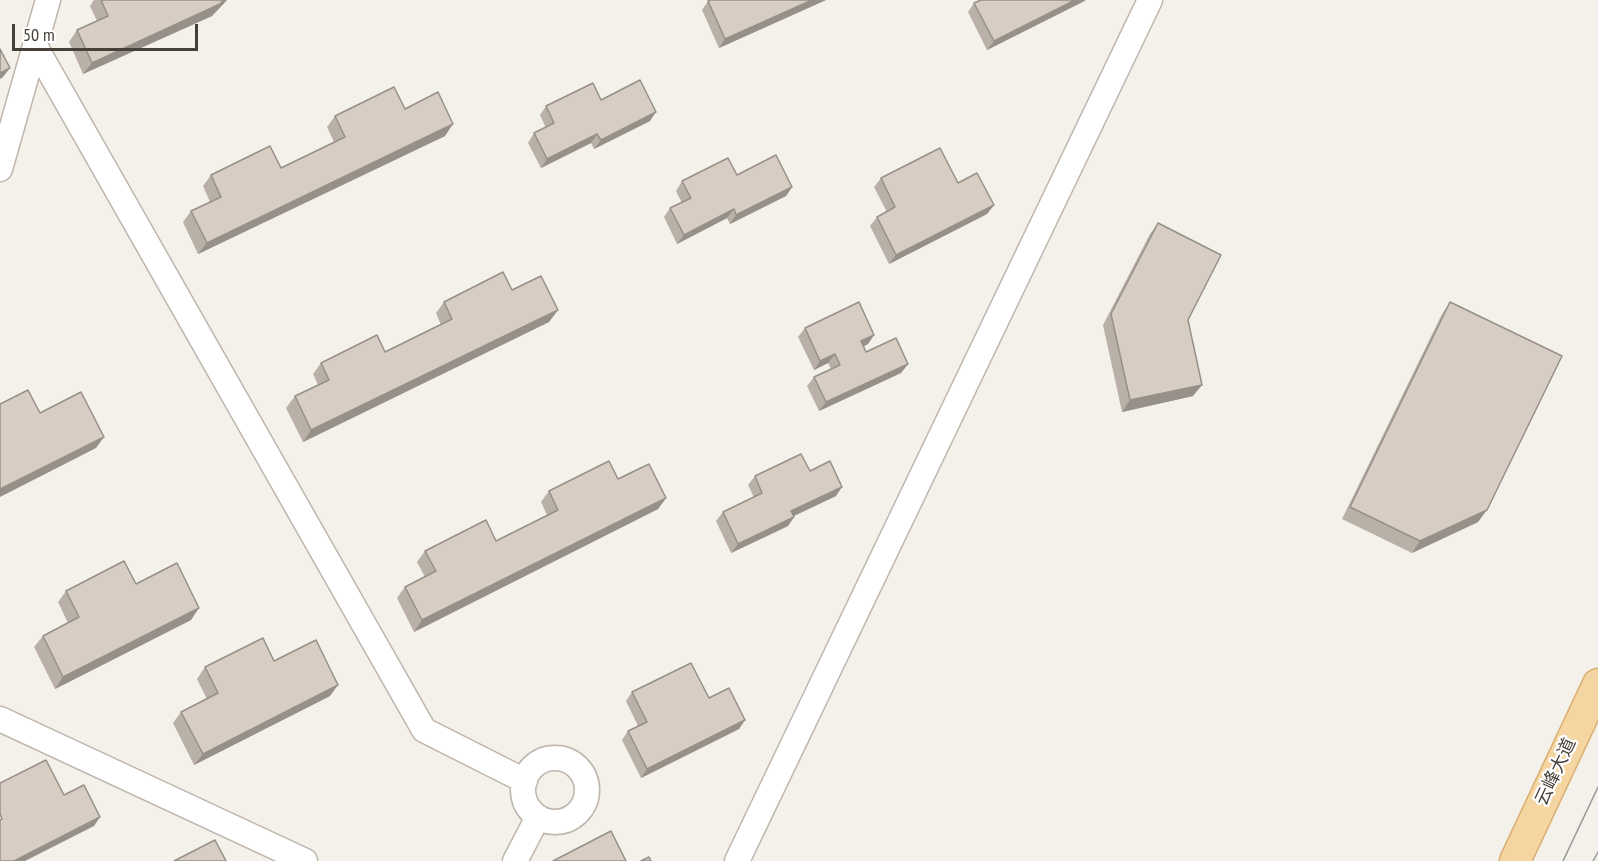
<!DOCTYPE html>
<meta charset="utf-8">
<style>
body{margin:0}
#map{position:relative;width:1598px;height:861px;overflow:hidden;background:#f4f0ea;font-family:"PT Sans Narrow",sans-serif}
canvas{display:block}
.scale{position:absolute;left:12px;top:24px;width:186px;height:27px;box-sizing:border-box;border:3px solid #474039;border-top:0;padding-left:8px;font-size:18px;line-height:21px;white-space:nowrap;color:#474039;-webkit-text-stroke:4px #fff;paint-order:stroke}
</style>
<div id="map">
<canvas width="1598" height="861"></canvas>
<div class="scale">50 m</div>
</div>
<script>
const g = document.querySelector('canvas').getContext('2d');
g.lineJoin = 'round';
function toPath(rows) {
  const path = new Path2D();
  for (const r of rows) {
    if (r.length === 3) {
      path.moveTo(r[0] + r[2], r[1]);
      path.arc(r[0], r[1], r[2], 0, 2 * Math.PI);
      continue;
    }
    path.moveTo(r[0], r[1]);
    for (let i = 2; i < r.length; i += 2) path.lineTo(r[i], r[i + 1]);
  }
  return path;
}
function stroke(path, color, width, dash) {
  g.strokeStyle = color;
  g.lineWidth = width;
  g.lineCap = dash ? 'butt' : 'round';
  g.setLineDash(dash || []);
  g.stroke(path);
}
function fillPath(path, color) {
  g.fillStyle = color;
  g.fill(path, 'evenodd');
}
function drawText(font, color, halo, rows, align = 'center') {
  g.font = font + ' "PT Sans Narrow","Noto Sans SC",sans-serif';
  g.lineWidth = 4.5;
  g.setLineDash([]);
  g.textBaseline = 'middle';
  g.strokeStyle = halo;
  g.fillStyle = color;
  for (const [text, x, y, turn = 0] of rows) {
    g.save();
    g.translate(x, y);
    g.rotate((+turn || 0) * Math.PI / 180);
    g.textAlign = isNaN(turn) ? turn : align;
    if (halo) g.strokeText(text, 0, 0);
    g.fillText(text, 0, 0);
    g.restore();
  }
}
const minor = toPath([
 [35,46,424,730,525,781],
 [0,169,48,0],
 [0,719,305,861],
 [555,790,32],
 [515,861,538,817],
 [737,861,1150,0]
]);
const major = toPath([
 [1515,861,1598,684]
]);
stroke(minor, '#beb6ad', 27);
stroke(major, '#dab072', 33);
stroke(minor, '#fff', 24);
stroke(major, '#f5d5a1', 30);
stroke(toPath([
 [1563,861,1598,787],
 [1593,861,1598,852]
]), '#989898', 1.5);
fillPath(toPath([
 [94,0,227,0,212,16,83,74,69,42,77,30,97,21,90,6],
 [710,0,826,0,719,48,702,10,708,1],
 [1085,1,987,50,968,12,974,3],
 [601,100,650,121,594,149,591,143,541,168,528,143,534,133,546,128,540,115,546,106],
 [405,109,445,136,198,254,183,222,191,211,210,202,203,186,211,175,281,168,334,142,327,127,335,116],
 [737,175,792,187,786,196,730,224,727,218,677,244,664,217,670,208,682,203,676,191,682,181],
 [881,178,958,183,994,205,987,214,889,264,870,226,877,217,887,212,874,187],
 [1158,223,1188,320,1193,396,1122,412,1103,325,1150,234],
 [512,290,549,322,303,442,286,408,295,396,318,385,313,374,321,363,385,352,441,325,436,313,444,302],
 [1450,302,1478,522,1412,553,1342,519,1442,314],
 [805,328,874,335,868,344,864,346,866,352,908,364,901,373,819,411,807,386,814,377,831,369,828,363,814,370,798,337],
 [810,471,836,496,794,516,794,517,788,526,731,553,716,521,723,512,754,497,748,485,755,476],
 [618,479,666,498,658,509,414,632,397,598,405,587,425,577,417,562,425,551,496,541,547,515,541,502,549,491],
 [136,584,191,620,55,689,34,647,43,636,68,623,58,602,66,591],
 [274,661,330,696,194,765,173,723,181,712,207,699,197,679,205,667],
 [632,692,709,698,745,720,739,729,641,778,622,740,628,731,638,726,626,701]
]), '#b9b0a8');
fillPath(toPath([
 [224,0,227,0,212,16,83,74,92,63],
 [812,0,826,0,719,48,725,39],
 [1075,0,1086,0,987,50,994,41],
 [10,68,3,77,0,79,0,73],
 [656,112,650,121,594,149,601,140],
 [453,124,445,136,198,254,207,243],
 [597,134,591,143,541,168,547,159],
 [792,187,786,196,730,224,736,215],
 [994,205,987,214,889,264,896,255],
 [734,209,727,218,677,244,684,235],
 [558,310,549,322,303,442,311,430],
 [874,335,868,344,855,351,861,341],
 [835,354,828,363,814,370,820,361],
 [908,364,901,373,819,411,826,402],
 [1202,385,1193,396,1122,412,1130,400],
 [104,437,96,448,0,497,0,489],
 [842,487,836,496,785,520,791,511],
 [666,498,658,509,414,632,422,620],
 [1487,510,1478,522,1412,553,1420,541],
 [794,517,788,526,731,553,738,544],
 [199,608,191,620,55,689,63,677],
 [338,685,330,696,194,765,203,754],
 [745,720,739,729,641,778,647,769],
 [100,817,94,826,25,861,14,861]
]), '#969088');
const building = toPath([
 [101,0,224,0,220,4,92,63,77,30,108,16,101,0],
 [710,0,812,0,725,39,708,1,710,0],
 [981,0,1075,0,994,41,974,3,981,0],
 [0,49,10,68,0,73,0,49],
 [640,80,656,112,601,140,597,134,547,159,534,133,554,123,546,106,593,83,601,100,640,80],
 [394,87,405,109,438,92,453,124,207,243,191,211,221,197,211,175,270,146,281,168,345,137,335,116,394,87],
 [940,148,958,183,977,173,994,205,896,255,877,217,895,207,881,178,940,148],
 [776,155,792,187,736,215,734,209,684,235,670,208,691,198,682,181,728,158,737,175,776,155],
 [1158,223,1221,255,1188,320,1202,385,1130,400,1111,314,1158,223],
 [503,272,512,290,541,276,558,310,311,430,295,396,329,380,321,363,377,335,385,352,452,319,444,302,503,272],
 [859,302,874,335,861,341,866,352,896,338,908,364,826,402,814,377,840,365,835,354,820,361,805,328,859,302],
 [1450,302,1562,356,1487,510,1420,541,1350,507,1450,302],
 [28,390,40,413,81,392,104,437,0,489,0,404,28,390],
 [801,454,810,471,830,461,842,487,791,511,794,517,738,544,723,512,762,493,755,476,801,454],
 [609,461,618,479,649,464,666,498,422,620,405,587,436,571,425,551,486,520,496,541,558,510,549,491,609,461],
 [124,561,136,584,177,563,199,608,63,677,43,636,79,617,66,591,124,561],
 [263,638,274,661,316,640,338,685,203,754,181,712,218,693,205,667,263,638],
 [691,663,709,698,729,688,745,720,647,769,628,731,647,722,632,692,691,663],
 [46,760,64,795,84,785,100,817,14,861,0,861,0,820,2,819,0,814,0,783,46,760],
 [611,831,626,861,553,861,611,831],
 [215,840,226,861,174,861,215,840],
 [649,857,651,861,641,861,649,857]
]);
fillPath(building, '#d7cdc3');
stroke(building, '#969088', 1.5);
drawText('18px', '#474039', '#fff', [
 ["云峰大道",1556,772,-65]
]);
</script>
